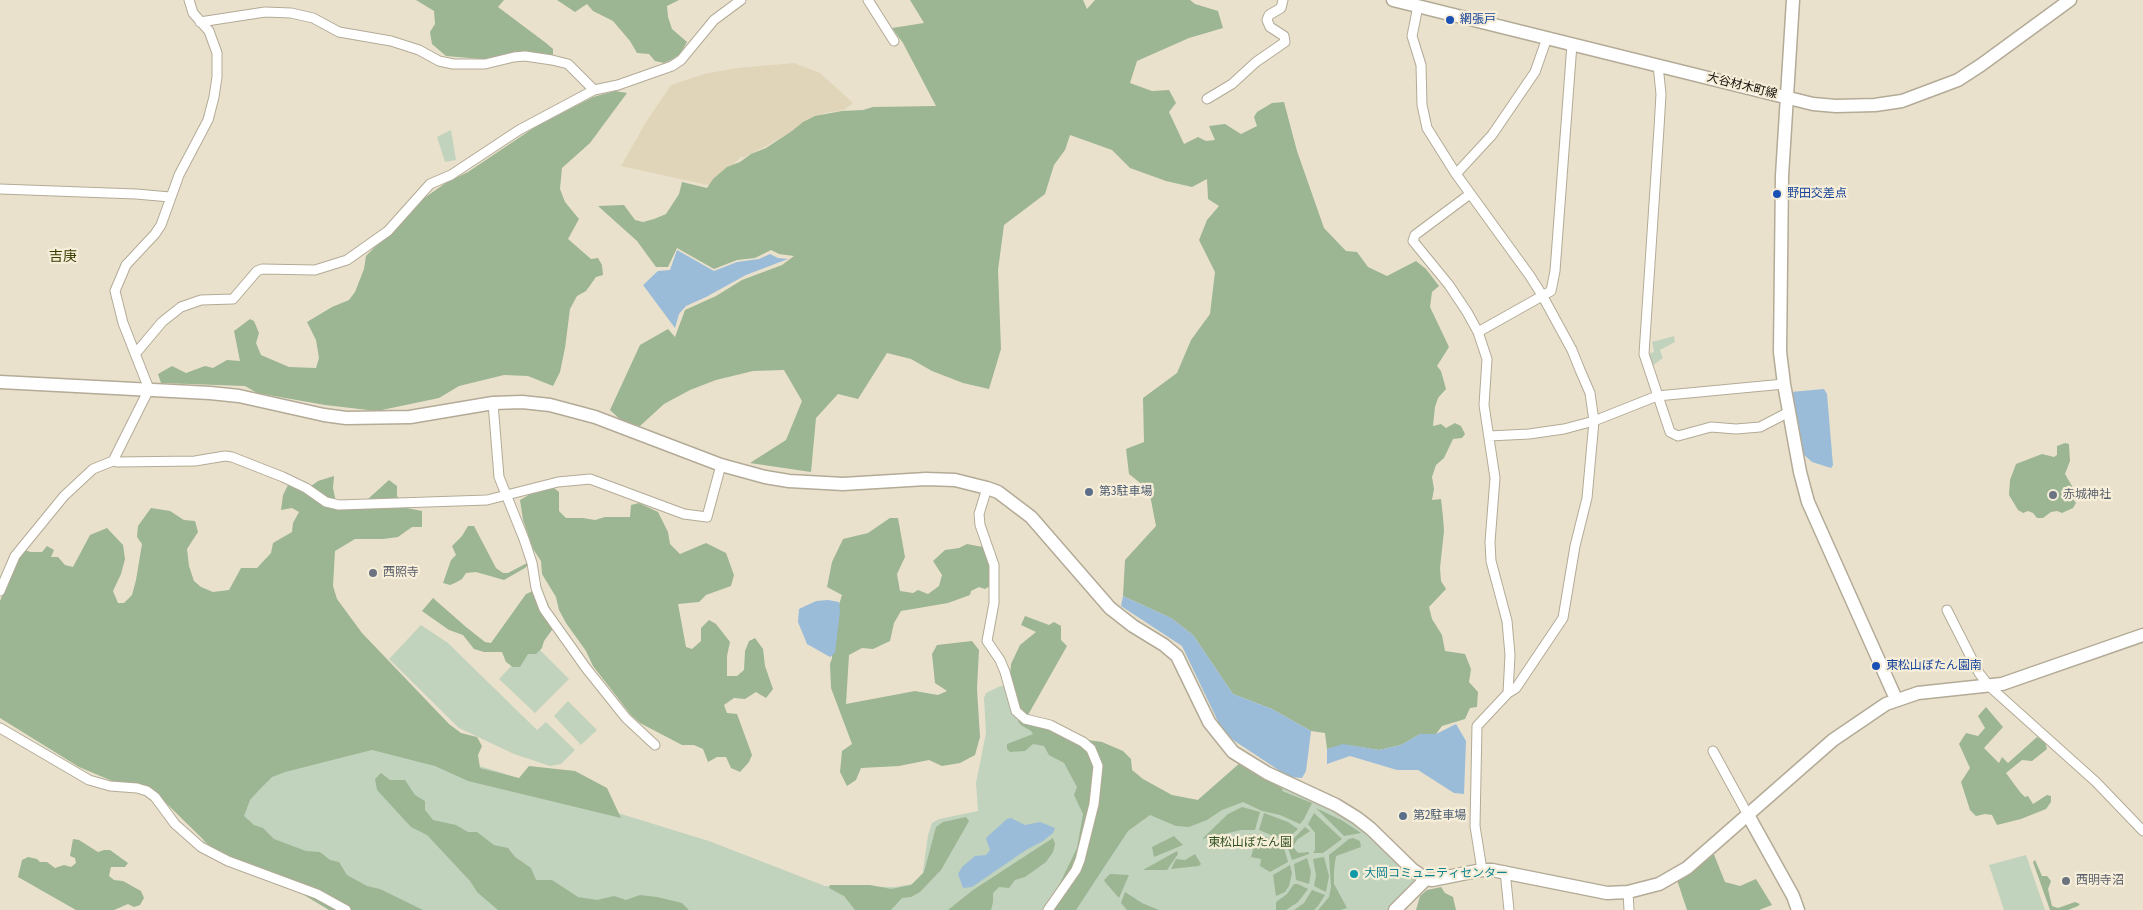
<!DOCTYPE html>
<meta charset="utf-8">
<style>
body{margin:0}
canvas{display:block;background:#eae1cc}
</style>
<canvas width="2143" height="910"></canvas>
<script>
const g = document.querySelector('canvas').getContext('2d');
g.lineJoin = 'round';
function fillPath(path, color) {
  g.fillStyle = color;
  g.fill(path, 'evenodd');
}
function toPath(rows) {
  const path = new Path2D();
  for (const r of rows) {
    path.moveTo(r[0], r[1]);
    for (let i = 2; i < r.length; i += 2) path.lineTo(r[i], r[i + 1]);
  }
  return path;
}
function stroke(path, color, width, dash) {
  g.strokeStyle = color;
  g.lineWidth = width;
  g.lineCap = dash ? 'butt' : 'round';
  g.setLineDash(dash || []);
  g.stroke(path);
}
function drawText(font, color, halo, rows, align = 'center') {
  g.font = font + ' "Fira Sans Condensed","Noto Sans JP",sans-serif';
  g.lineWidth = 4.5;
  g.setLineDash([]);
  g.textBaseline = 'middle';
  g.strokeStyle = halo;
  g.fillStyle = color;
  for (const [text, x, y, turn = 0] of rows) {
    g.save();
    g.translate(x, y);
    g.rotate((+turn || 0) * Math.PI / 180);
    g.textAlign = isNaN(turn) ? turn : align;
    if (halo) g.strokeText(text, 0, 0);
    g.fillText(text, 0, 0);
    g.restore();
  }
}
fillPath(toPath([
 [794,63,820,73,853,103,844,110,825,113,768,145,743,158,742,156,712,186,621,166,646,122,671,85,704,74,737,68]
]), '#e1d5b9');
fillPath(toPath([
 [451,130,456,160,445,162,437,137],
 [1674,336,1675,342,1660,350,1663,358,1652,366,1648,354,1654,352,1652,342],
 [421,625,448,643,537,730,546,722,575,750,561,764,550,766,514,754,459,728,389,659],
 [533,643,569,679,535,713,499,679],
 [1000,686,1007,686,1014,710,1094,761,1075,868,1046,910,350,910,205,845,198,826,243,784,392,740,503,773,605,809,709,841,825,886,894,887,919,883,922,878,928,835,932,823,939,819,978,811,976,783,986,733,984,698,986,693],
 [568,701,597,730,581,745,554,716],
 [1241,762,1352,822,1367,834,1416,881,1390,910,1052,910,1121,803,1194,803],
 [2026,855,2045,910,2004,910,1989,865]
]), '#c2d3bd');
fillPath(toPath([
 [416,0,504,0,498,7,546,43,553,49,553,55,515,52,492,60,446,56,432,44,430,32,435,24,434,11],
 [557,0,679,0,667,6,668,17,672,29,687,42,680,54,671,60,664,63,655,61,649,54,637,53,630,41,613,21,593,11,587,4,575,12],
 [910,0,1083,0,1087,9,1095,0,1190,0,1195,4,1218,11,1223,28,1189,38,1137,61,1130,83,1152,91,1169,90,1176,103,1169,112,1184,144,1198,137,1206,141,1215,140,1209,126,1225,124,1241,134,1257,126,1254,117,1257,112,1272,103,1284,102,1297,151,1324,228,1346,251,1357,252,1368,267,1387,276,1416,261,1426,269,1439,286,1432,292,1430,307,1449,347,1437,366,1441,371,1446,389,1438,398,1435,407,1433,426,1441,424,1446,428,1455,423,1461,426,1465,434,1462,438,1453,439,1444,458,1436,465,1432,477,1434,489,1432,500,1441,499,1443,517,1444,531,1440,568,1441,581,1446,589,1429,607,1432,619,1442,635,1445,651,1465,654,1471,669,1469,682,1478,692,1477,707,1470,708,1465,719,1442,726,1436,734,1420,734,1401,745,1379,750,1347,745,1327,749,1325,733,1311,731,1272,709,1233,694,1193,635,1171,618,1123,596,1125,560,1156,526,1149,490,1129,474,1126,449,1144,442,1143,398,1177,373,1191,340,1210,314,1215,272,1199,240,1207,220,1219,206,1208,199,1207,179,1192,187,1166,181,1130,168,1112,150,1070,135,1065,150,1054,165,1045,194,1004,225,998,270,1001,349,989,389,963,383,932,371,911,359,887,353,858,399,838,394,816,418,811,472,750,463,786,440,802,401,784,370,753,371,716,380,690,390,664,404,640,426,624,423,610,410,640,345,668,329,675,337,685,310,716,296,742,280,782,265,794,256,779,254,771,250,755,258,737,260,714,269,677,248,668,267,656,267,637,241,598,206,624,205,635,220,643,222,654,219,666,214,679,194,682,182,707,188,713,179,727,167,740,162,751,154,766,148,792,131,803,122,815,116,842,111,863,110,873,107,936,106,903,43,892,28,924,23],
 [615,91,627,93,590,143,562,168,560,189,565,202,579,219,568,239,591,259,598,258,602,265,603,275,596,277,586,291,577,296,570,309,565,348,560,372,553,386,528,376,504,375,459,386,439,398,377,411,325,405,257,393,245,386,161,383,158,374,172,366,186,373,205,366,213,368,227,360,240,361,234,331,250,319,254,321,259,333,256,343,261,355,289,367,316,368,319,358,316,340,307,322,332,307,349,300,355,292,364,269,366,256,420,201,447,182,468,172,535,127,593,97],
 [2065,443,2069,444,2070,461,2065,474,2072,486,2070,495,2076,503,2073,508,2062,513,2057,511,2051,512,2043,518,2037,518,2033,513,2028,511,2023,513,2018,510,2009,495,2010,480,2016,464,2042,454,2054,457,2057,455,2057,446],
 [334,476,333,488,336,502,368,499,389,480,397,486,397,496,407,508,422,511,422,527,412,527,398,537,383,539,355,539,335,551,333,586,337,599,362,633,449,724,461,733,477,737,482,746,478,755,480,768,519,778,529,766,575,771,607,788,621,818,468,781,435,766,372,750,285,772,272,777,259,790,250,800,244,816,254,825,263,828,274,839,306,851,320,852,330,860,339,862,347,875,367,886,380,889,423,910,329,910,304,895,216,852,167,804,79,767,0,718,0,601,17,560,24,550,31,552,42,552,47,546,54,550,51,557,58,557,65,565,73,567,90,535,107,528,123,545,125,559,121,574,113,591,118,603,124,603,132,595,136,580,142,544,137,537,138,526,151,508,170,511,184,520,195,521,198,532,187,549,189,566,194,581,201,587,213,592,229,590,241,568,257,568,271,553,273,543,292,532,293,523,299,512,292,508,281,510,283,495,289,483,307,493,311,486,318,481],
 [554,488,559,492,559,511,566,518,583,518,595,520,605,517,630,517,631,505,639,503,658,512,668,532,670,544,680,554,706,543,726,553,734,575,731,586,706,595,699,602,678,604,686,647,692,649,701,641,701,628,709,620,716,624,730,642,727,656,727,676,737,676,744,670,745,651,749,641,755,638,763,649,765,666,773,689,766,698,756,692,745,699,734,698,724,705,727,713,737,714,752,755,749,762,740,772,731,768,726,757,717,757,708,762,703,749,694,745,682,745,640,723,631,715,593,666,586,651,566,623,559,610,556,597,542,574,541,561,533,549,523,520,520,500,532,493],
 [890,518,898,518,905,557,897,574,900,591,913,593,918,590,928,594,939,586,942,575,933,561,945,550,959,548,967,544,983,547,991,572,990,586,985,589,979,587,971,591,970,595,948,603,901,611,894,623,890,641,873,649,862,648,849,655,846,704,915,691,938,695,947,691,935,683,932,654,937,645,972,641,979,650,977,689,980,737,975,755,960,763,942,766,929,760,899,766,861,768,856,780,847,786,840,772,842,751,852,744,831,688,830,664,832,658,831,630,842,595,827,587,832,562,843,539,868,533],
 [468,526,474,526,496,568,503,573,508,573,527,563,528,565,525,568,504,580,476,572,466,573,462,579,455,583,450,585,443,583,451,560,456,555,452,546,462,536],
 [533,591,543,595,547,601,553,618,552,630,544,641,542,648,536,654,528,654,520,667,513,667,506,662,502,652,484,652,474,649,463,635,449,630,422,611,433,598,466,627,485,642,491,643,526,594],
 [1025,616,1049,625,1054,622,1061,626,1061,640,1067,646,1028,715,1088,740,1102,742,1123,751,1131,759,1132,770,1143,779,1172,795,1198,800,1240,763,1283,789,1282,791,1312,803,1304,819,1300,824,1280,815,1262,811,1243,802,1222,810,1207,820,1189,827,1176,826,1150,815,1128,831,1076,910,1047,910,1077,848,1083,814,1074,795,1077,787,1064,763,1049,755,1044,746,1033,744,1025,751,1010,752,1007,749,1007,744,1033,734,1031,731,1021,725,1018,721,1020,712,1017,695,1010,675,1011,664,1020,645,1036,632,1021,625],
 [1986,707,2003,727,1984,748,1999,763,2002,757,2008,763,2037,737,2045,742,2047,749,2032,761,2022,760,2006,773,2020,792,2025,797,2028,796,2033,804,2047,795,2051,796,2051,802,2046,809,2021,819,1997,825,1992,815,1985,814,1976,816,1970,810,1961,782,1970,768,1959,744,1966,733,1978,736,1985,728,1978,716],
 [381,773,390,780,405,780,415,795,425,801,425,810,433,820,456,825,468,832,477,832,494,845,508,848,515,857,531,868,536,880,552,880,578,897,597,900,614,896,626,900,640,895,657,897,682,903,689,910,498,910,477,892,470,881,427,835,411,827,377,790,375,779],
 [1242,807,1260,812,1255,830,1241,830,1202,839,1228,814],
 [1316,808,1343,821,1361,833,1344,836],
 [1264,813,1288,822,1298,829,1285,841,1259,830],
 [1314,813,1342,839,1323,853,1313,853,1315,850,1315,833,1308,824],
 [966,817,969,821,941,870,920,892,911,897,902,898,891,910,855,910,844,896,829,888,830,885,870,885,891,889,911,885,924,872,936,827,943,822],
 [1305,827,1310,831,1297,840,1293,847,1298,853,1309,852,1309,854,1292,860,1287,845],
 [1259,834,1283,845,1288,862,1270,872,1260,866,1261,859,1251,857,1257,836],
 [1174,836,1183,845,1154,857,1152,847],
 [1053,838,1055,844,1053,852,1046,862,1025,877,1015,880,1009,888,999,887,993,893,993,902,991,910,948,910,973,890],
 [1353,838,1360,841,1361,847,1336,856,1334,870,1334,884,1347,908,1340,910,1318,910,1329,897,1331,887,1329,855,1349,839],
 [73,839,79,840,98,852,104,850,110,850,128,863,125,867,111,867,109,876,114,880,123,881,141,891,144,898,140,905,134,907,128,904,114,910,76,910,18,877,22,860,28,857,37,859,40,862,47,862,55,868,64,865,71,867,76,863,75,858,70,856],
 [1177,851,1178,854,1167,870,1143,870],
 [1713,852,1725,882,1740,886,1756,879,1772,905,1759,910,1687,910,1677,880],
 [1195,854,1201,864,1199,866,1171,869,1176,859,1185,860],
 [1324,857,1329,876,1326,892,1314,886,1316,875,1313,859],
 [1307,858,1311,872,1309,884,1296,880,1294,864],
 [2035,860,2042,876,2047,876,2051,881,2048,889,2052,906,2058,908,2075,902,2080,904,2078,906,2068,910,2050,910,2033,862],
 [1290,865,1292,873,1289,886,1285,892,1276,896,1273,875],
 [1110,874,1129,875,1119,898,1105,882,1104,880],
 [1294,884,1298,884,1308,889,1298,902,1286,910,1276,910,1276,902,1287,894],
 [1441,887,1445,893,1453,897,1456,910,1416,910,1420,896,1427,890],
 [1312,890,1325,895,1318,906,1314,910,1294,910,1304,903],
 [1125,892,1142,903,1159,910,1127,910,1121,903]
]), '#9cb593');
fillPath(toPath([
 [677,250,714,271,737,262,759,259,770,254,778,258,788,259,746,275,706,297,686,306,679,314,675,328,643,285,658,271,670,270],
 [1824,389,1827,394,1833,465,1831,468,1812,462,1801,452,1791,392],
 [1123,596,1171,618,1193,635,1233,694,1272,709,1311,731,1306,771,1302,778,1289,777,1224,734,1182,646,1121,606],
 [828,600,839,602,840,611,835,653,830,657,807,644,798,622,799,609,816,601],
 [1456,724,1466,741,1464,794,1454,793,1418,770,1397,770,1350,756,1327,764,1327,749,1343,744,1379,750,1401,745,1420,734,1436,734],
 [1011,818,1025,825,1040,822,1055,828,1053,833,1043,841,1026,850,972,887,963,888,958,874,962,867,975,856,986,855,990,850,986,839,988,836,1007,819]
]), '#9abcd8');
const street = toPath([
 [868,0,894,41],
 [1418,6,1412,36,1421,65,1422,105,1427,128,1456,174,1530,276,1542,295,1572,350,1580,370,1590,393,1594,421,1587,498,1575,546,1563,618,1516,688,1508,693,1477,726,1475,826,1482,870],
 [200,22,265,12,291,13,313,18,339,32,391,41,419,50,439,61,453,64,485,64,514,57,525,56,552,60,568,64,594,90],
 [1658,65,1661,94,1659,128,1644,354,1670,432,1678,436,1711,427,1736,429,1760,427,1789,412],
 [1207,99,1232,84,1256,62,1285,42,1284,36,1270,27,1267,20,1269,15,1281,8,1283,0],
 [1456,174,1492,135,1535,72,1547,38],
 [0,189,136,194,170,197],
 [1470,194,1415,235,1413,241,1449,285,1467,312,1478,332,1487,359,1484,405,1495,478,1490,542,1491,561,1507,621,1510,655,1508,693],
 [1478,332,1551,291,1555,271,1572,44],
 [136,353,162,322,181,307,201,300,233,299,257,271,262,269,315,270,347,260,388,231,430,184,451,175,519,130,594,90,618,85,672,66,681,60,714,20,741,0],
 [493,403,499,477,524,539,532,563,536,588,544,609,586,668,626,718,655,745],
 [1489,436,1529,434,1564,429,1594,421,1657,396,1784,384],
 [113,461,149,389,123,323,115,291,126,265,155,234,161,225,179,175,208,120,214,97,217,77,217,53,209,31,193,13,189,0],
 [987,488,979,514,980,525,994,565,994,603,987,641,1000,660,1005,672,1016,711,1025,719,1050,725,1083,742,1091,749,1098,766,1094,804,1080,860,1076,870,1048,910],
 [0,591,15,556,64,496,93,469,113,461,117,462,195,461,225,456,232,457,283,477,306,488,326,502,339,505,487,500,558,482,590,479,684,514,707,517,721,465],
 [1947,610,1979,673,1989,686,2096,782,2143,831],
 [0,728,89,780,110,786,137,788,147,791,155,797,175,824,201,847,228,861,317,894,346,910],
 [1713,751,1748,815],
 [1505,871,1509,910],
 [1628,892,1629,910]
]);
const secondary = toPath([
 [1393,0,1813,104,1836,106,1875,105,1902,101,1958,80,1981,65,2070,0],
 [1793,0,1782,176,1780,352,1784,384,1800,472,1808,502,1896,699],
 [0,382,210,393,239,396,324,415,346,418,410,417,493,403,522,402,550,405,595,417,721,465,765,477,789,481,843,484,926,479,955,480,987,488,998,492,1031,517,1110,608,1133,626,1164,645,1177,656,1209,722,1233,752,1267,773,1336,805,1357,818,1371,829,1413,870,1426,879,1432,880,1482,870,1492,870,1607,893,1628,892,1659,884,1687,868,1833,740,1886,704,1918,693,2002,684,2143,635],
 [1748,815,1793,896,1798,910],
 [1395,910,1426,879]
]);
stroke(street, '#b3ab97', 11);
stroke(secondary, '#b3ab97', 15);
stroke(street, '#fff', 9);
stroke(secondary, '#fff', 12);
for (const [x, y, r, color] of [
 [1450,20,5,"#1a4fb4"],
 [1777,194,5,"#1a4fb4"],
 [1089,492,5,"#5c6f8a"],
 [2053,495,5,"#6b7280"],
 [373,573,5,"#6b7280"],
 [1876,666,5,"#1a4fb4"],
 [1403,816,5,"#5c6f8a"],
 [1354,874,5,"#0f9aa8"],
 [2066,881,5,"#6b7280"]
]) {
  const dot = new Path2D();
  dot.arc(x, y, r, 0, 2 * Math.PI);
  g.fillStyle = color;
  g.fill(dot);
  stroke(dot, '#f7eed9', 2);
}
drawText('12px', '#164399', '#f7eed9', [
 ["網張戸",1460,20],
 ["野田交差点",1787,194],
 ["東松山ぼたん園南",1886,666]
], 'left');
drawText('12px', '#131009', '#f7eed9', [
 ["大谷材木町線",1742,86,14]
]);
drawText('12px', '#4e5e75', '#f7eed9', [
 ["第3駐車場",1099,492],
 ["第2駐車場",1413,816]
], 'left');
drawText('12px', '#5b616d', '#f7eed9', [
 ["赤城神社",2063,495],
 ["西照寺",383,573],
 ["西明寺沼",2076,881]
], 'left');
drawText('12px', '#2f5120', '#f7eed9', [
 ["東松山ぼたん園",1250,843]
]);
drawText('12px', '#0d838f', '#f7eed9', [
 ["大岡コミュニティセンター",1364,874]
], 'left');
drawText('14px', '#383e00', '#f7eed9', [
 ["吉庚",63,257]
]);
</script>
